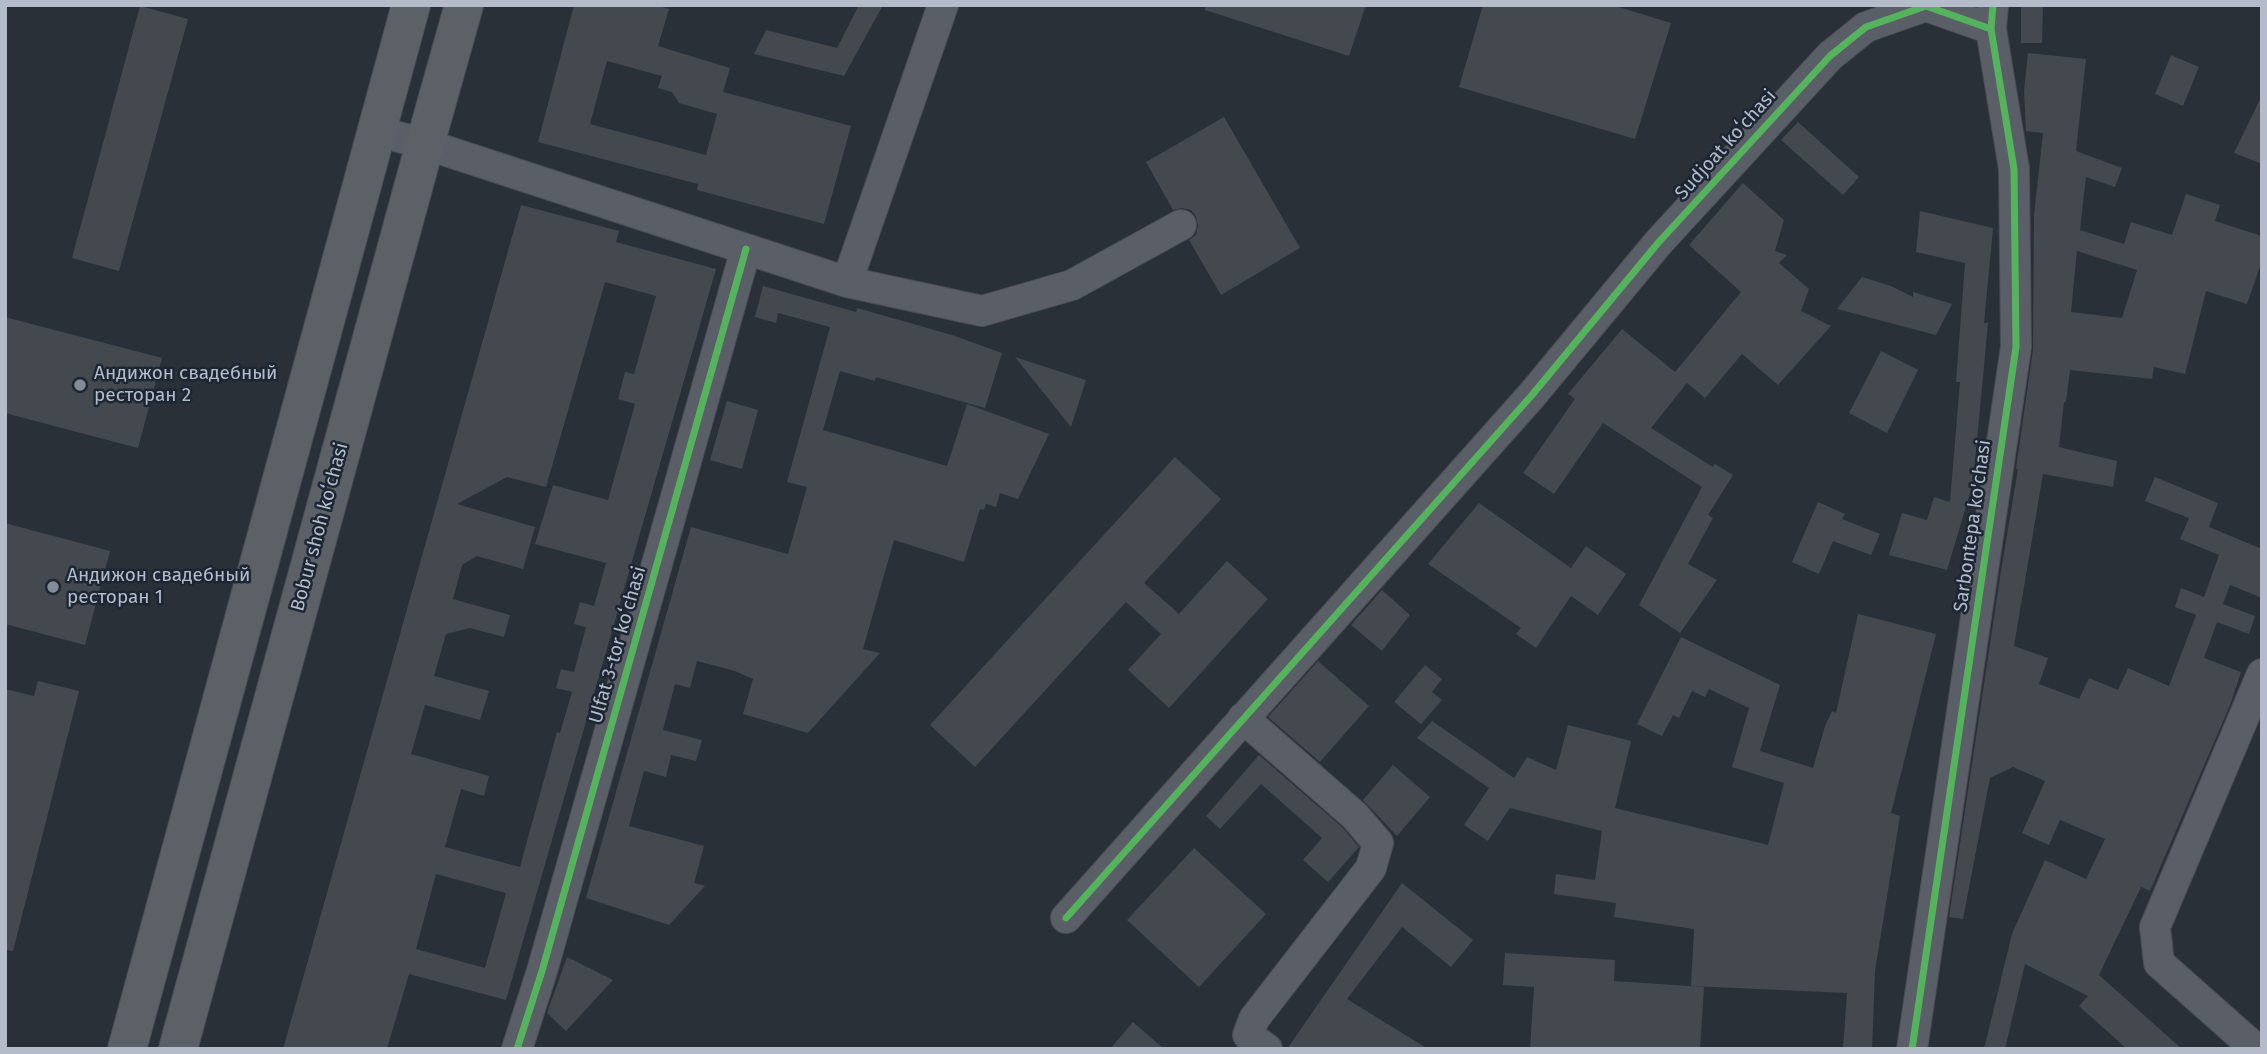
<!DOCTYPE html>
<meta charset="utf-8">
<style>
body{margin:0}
#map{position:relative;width:2267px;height:1054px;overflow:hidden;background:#2a3038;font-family:"Fira Sans",sans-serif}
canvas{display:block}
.frame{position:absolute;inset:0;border:7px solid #b4bcc9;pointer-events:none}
</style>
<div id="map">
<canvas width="2267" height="1054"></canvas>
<div class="frame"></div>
</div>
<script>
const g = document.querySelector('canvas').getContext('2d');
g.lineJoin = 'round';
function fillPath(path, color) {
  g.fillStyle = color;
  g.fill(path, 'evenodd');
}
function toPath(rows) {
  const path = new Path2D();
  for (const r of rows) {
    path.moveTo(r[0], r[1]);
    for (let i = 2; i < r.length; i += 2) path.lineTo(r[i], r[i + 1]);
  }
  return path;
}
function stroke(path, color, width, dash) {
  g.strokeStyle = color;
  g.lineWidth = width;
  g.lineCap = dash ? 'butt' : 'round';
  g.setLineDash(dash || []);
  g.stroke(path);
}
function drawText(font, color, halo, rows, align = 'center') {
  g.font = font + ' "Fira Sans",sans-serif';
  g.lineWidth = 5;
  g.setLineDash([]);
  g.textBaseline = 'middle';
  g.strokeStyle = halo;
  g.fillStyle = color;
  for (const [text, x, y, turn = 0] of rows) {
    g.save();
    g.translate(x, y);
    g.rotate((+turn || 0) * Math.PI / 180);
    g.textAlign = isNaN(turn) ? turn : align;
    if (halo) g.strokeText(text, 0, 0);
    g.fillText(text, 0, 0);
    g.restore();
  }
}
fillPath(toPath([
 [574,5,656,5,669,9,658,46,730,68,723,92,851,126,824,224,697,190,698,184,538,142],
 [607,61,662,76,658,88,672,92,679,103,717,114,706,155,590,124],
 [859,5,883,5,844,76,754,54,766,30,837,48],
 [1205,5,1366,5,1349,56,1205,10],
 [1483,5,1612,5,1671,23,1635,139,1459,87],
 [2021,5,2043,5,2042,43,2021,43],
 [140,6,188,19,119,271,72,258],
 [2028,53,2086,59,2076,151,2122,168,2115,187,2086,177,2080,230,2124,244,2131,222,2172,235,2186,194,2220,205,2215,221,2262,236,2262,261,2247,304,2206,291,2185,374,2154,367,2152,379,2070,370,2066,402,2064,402,2059,447,2117,461,2113,487,2043,474,2014,646,2048,658,2039,684,2079,699,2089,678,2118,690,2128,668,2169,686,2196,615,2175,607,2181,588,2204,597,2219,555,2180,539,2189,518,2145,501,2155,477,2218,503,2209,527,2262,549,2262,598,2230,585,2223,604,2255,616,2249,634,2217,622,2204,658,2241,672,2230,705,2150,891,2141,887,2099,975,2182,1049,2127,1049,2079,1006,2088,996,2025,964,2005,1049,1984,1049,2012,934,2045,860,2086,879,2105,839,2060,820,2049,845,2022,833,2045,781,2013,767,1990,778,1963,919,1949,917,2001,571,2018,469,2016,469,2033,350,2034,215,2043,133,2026,131,2024,91],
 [2077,251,2137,270,2122,318,2071,312],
 [2171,55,2199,67,2183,106,2155,94],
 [2262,95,2262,164,2234,153],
 [1224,117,1300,248,1221,295,1189,240,1196,235,1198,226,1196,216,1191,210,1182,208,1173,210,1146,162],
 [1798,122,1859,177,1843,195,1781,140],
 [1743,183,1784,220,1775,251,1787,255,1779,263,1809,289,1801,311,1831,326,1778,385,1742,354,1705,398,1687,383,1651,428,1713,467,1715,464,1733,475,1708,515,1713,518,1688,564,1717,580,1680,633,1639,605,1702,487,1603,423,1554,494,1523,473,1575,399,1568,394,1622,329,1675,372,1741,292,1689,245],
 [521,205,619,231,616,242,716,269,506,1000,409,974,387,1049,283,1049],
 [605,282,656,296,634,374,625,372,618,399,635,404,608,500,553,485,535,544,606,563,594,606,580,602,574,624,586,627,574,672,561,669,556,688,572,692,560,733,557,732,520,867,445,847,461,789,484,796,489,776,411,754,425,705,480,720,489,691,434,676,446,634,470,628,504,637,510,615,453,599,462,565,477,556,523,569,535,527,457,504,507,477,546,487],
 [436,874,506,893,485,968,416,949],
 [1920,211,1993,228,1984,323,1988,323,1973,483,1947,570,1889,555,1902,513,1927,520,1934,497,1950,502,1960,382,1956,382,1965,263,1916,252],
 [1862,277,1891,286,1913,297,1913,292,1952,304,1936,335,1837,309],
 [763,286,856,312,857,308,952,335,1002,353,985,408,876,377,875,381,840,371,823,430,947,466,967,404,1049,434,1018,499,1000,493,996,507,986,504,984,510,980,509,964,562,894,540,863,649,880,653,808,733,743,714,753,679,735,671,697,661,690,688,675,684,663,730,702,740,696,761,671,755,666,777,644,771,629,826,704,846,694,883,705,886,669,925,586,898,691,527,788,554,807,487,787,482,830,327,778,313,776,323,755,317],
 [5,317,162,358,138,448,5,413],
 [1881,351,1918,370,1887,433,1849,413],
 [1015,357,1086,380,1071,427],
 [727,401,758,410,742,469,710,460],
 [1175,457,1221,499,1144,583,1179,614,1227,561,1268,599,1169,708,1128,670,1161,634,1126,602,975,767,930,725],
 [1818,502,1845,514,1842,519,1880,534,1871,555,1833,541,1819,574,1792,562],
 [1479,503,1571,568,1586,546,1626,574,1598,615,1571,596,1536,648,1516,634,1521,628,1428,564],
 [5,523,110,551,85,645,5,624],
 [1382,590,1410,615,1382,651,1351,625],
 [1858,614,1936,634,1891,813,1900,816,1875,971,1872,1049,1843,1049,1847,993,1691,986,1694,929,1614,917,1616,903,1554,894,1556,874,1595,880,1602,831,1510,808,1488,841,1464,825,1489,788,1417,738,1432,721,1514,778,1527,757,1556,770,1568,725,1631,741,1615,808,1768,845,1784,783,1732,767,1749,708,1709,689,1705,697,1692,691,1679,718,1673,715,1662,736,1637,724,1681,637,1780,685,1760,751,1813,768,1825,726,1832,711,1836,713],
 [1318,661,1369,706,1320,762,1268,717],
 [1425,665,1442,679,1432,692,1442,700,1421,724,1394,702],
 [38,681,79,691,13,951,5,950,5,689,34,696],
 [1259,755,1343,828,1359,847,1328,882,1303,860,1322,838,1261,784,1220,829,1206,816],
 [1393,765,1430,797,1397,836,1363,800],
 [1194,848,1266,914,1199,987,1127,920],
 [1402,883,1473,940,1451,967,1402,927,1347,999,1428,1049,1287,1049],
 [1505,953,1615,960,1614,981,1704,987,1700,1049,1530,1049,1534,987,1503,985],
 [567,957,613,980,566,1031,547,1013],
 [1133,1022,1164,1049,1110,1049]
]), '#444950');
const minor = toPath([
 [376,131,425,144,847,282,943,5],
 [847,282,982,311,1072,285,1181,225],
 [1243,718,1355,816,1378,843,1371,868,1254,1019,1248,1035,1267,1049],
 [1066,918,1532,395,1658,243,1830,56,1866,27,1926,6,1991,29],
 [517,1049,542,971,746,249],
 [1912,1049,2016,347,2014,169,1991,29,1993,5],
 [2256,1049,2159,963,2155,927,2262,674]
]);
const major = toPath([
 [127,1049,411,5],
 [178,1049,425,144,464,5]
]);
stroke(minor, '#484c53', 32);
stroke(major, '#484c55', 40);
stroke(minor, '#5a5e66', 30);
stroke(major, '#5c6168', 38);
stroke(toPath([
 [1066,918,1532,395,1658,243,1830,56,1866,27,1926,6,1991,29],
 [517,1049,542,971,746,249],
 [1912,1049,2016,347,2014,169,1991,29,1993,5]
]), '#56b35d', 7);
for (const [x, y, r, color] of [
 [80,385,7,"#848b96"],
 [53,587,7,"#848b96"]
]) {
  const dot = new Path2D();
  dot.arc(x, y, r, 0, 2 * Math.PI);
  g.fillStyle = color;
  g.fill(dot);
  stroke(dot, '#1d2633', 2.5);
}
drawText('19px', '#b4bcc9', '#1d2633', [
 ["Sudjoat koʻchasi",1726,145,-48],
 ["Sarbontepa ko'chasi",1973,526,-82],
 ["Bobur shoh koʻchasi",320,527,-75],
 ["Ulfat 3-tor koʻchasi",618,645,-74]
]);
drawText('19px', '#b4bcc9', '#1d2633', [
 ["Андижон свадебный",94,374],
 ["ресторан 2",94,396],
 ["Андижон свадебный",67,576],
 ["ресторан 1",67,598]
], 'left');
</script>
